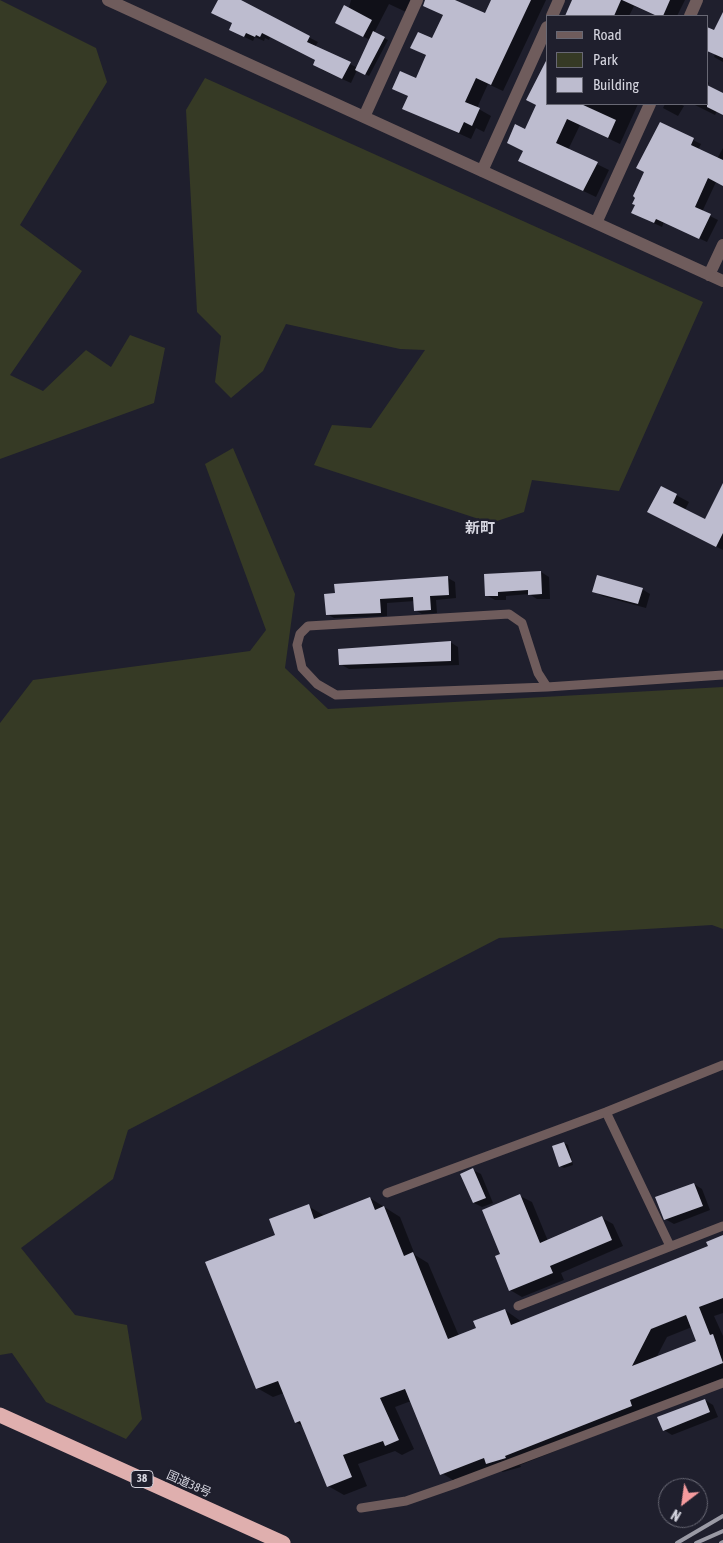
<!DOCTYPE html>
<meta charset="utf-8">
<style>
body{margin:0}
#map{position:relative;width:723px;height:1543px;overflow:hidden;background:#1f1f2d;font-family:"Asap Condensed",sans-serif}
canvas{display:block}
.legend{position:absolute;left:546px;top:15px;width:162px;height:90px;box-sizing:border-box;background:#1f1f2d;border:1px solid #686874;margin:0;padding:6px 9px;list-style:none;font-size:15px;color:#d5d5df}
.legend li{display:flex;align-items:center;gap:10px;height:25px}
.legend b{width:25px;border:1px solid #686874}
.north{position:absolute;left:658px;top:1478px;width:50px;height:50px;box-sizing:border-box;background:#1f1f2d;border:1px solid #686874;border-radius:50%;rotate:210deg;font-size:14px;font-weight:700;line-height:20px;text-align:center;color:#d5d5df}
.north::after{content:'';display:block;margin:auto;width:18px;height:22px;background:#f59b9e;clip-path:polygon(50% 0,100% 100%,50% 72%,0 100%)}
</style>
<div id="map">
<canvas width="723" height="1543"></canvas>
<ul class="legend">
<li><b style="height:6px;background:#6f5c5c"></b>Road</li>
<li><b style="height:14px;background:#363a25"></b>Park</li>
<li><b style="height:14px;background:#bdbccf"></b>Building</li>
</ul>
<div class="north">N</div>
</div>
<script>
const g = document.querySelector('canvas').getContext('2d');
g.lineJoin = 'round';
function fillPath(path, color) {
  g.fillStyle = color;
  g.fill(path, 'evenodd');
}
function toPath(rows) {
  const path = new Path2D();
  for (const r of rows) {
    path.moveTo(r[0], r[1]);
    for (let i = 2; i < r.length; i += 2) path.lineTo(r[i], r[i + 1]);
  }
  return path;
}
function stroke(path, color, width, dash) {
  g.strokeStyle = color;
  g.lineWidth = width;
  g.lineCap = dash ? 'butt' : 'round';
  g.setLineDash(dash || []);
  g.stroke(path);
}
function drawText(font, color, halo, rows, align = 'center') {
  g.font = font + ' "Asap Condensed","Noto Sans JP",sans-serif';
  g.lineWidth = 5;
  g.setLineDash([]);
  g.textBaseline = 'middle';
  g.strokeStyle = halo;
  g.fillStyle = color;
  for (const [text, x, y, turn = 0] of rows) {
    g.save();
    g.translate(x, y);
    g.rotate((+turn || 0) * Math.PI / 180);
    g.textAlign = isNaN(turn) ? turn : align;
    if (halo) g.strokeText(text, 0, 0);
    g.fillText(text, 0, 0);
    g.restore();
  }
}
fillPath(toPath([
 [0,0,96,48,107,82,20,225,82,271,10,375,43,391,86,350,111,367,130,335,165,348,154,403,0,459],
 [205,78,703,302,619,491,532,480,524,512,491,523,314,465,332,425,371,428,425,350,400,349,286,324,263,371,231,398,215,382,221,336,197,312,186,110],
 [233,448,295,594,285,668,328,709,723,687,723,929,712,925,499,938,128,1130,113,1179,21,1248,75,1315,127,1325,142,1419,126,1439,46,1402,12,1353,0,1355,0,723,33,680,250,651,266,630,205,464]
]), '#363a25');
fillPath(toPath([
 [219,0,229,0,277,21,318,42,315,47,358,68,370,40,344,27,351,0,411,0,406,12,389,4,374,33,388,40,369,76,357,70,351,83,322,70,317,60,270,37,269,40,265,38,264,41,255,37,253,41,238,34],
 [434,0,452,0,485,15,493,0,546,0,503,91,488,84,477,108,491,116,484,132,476,128,471,139,403,108,409,97,394,88,416,80,427,56,412,48,432,40,444,16,430,8],
 [592,0,685,0,677,16,657,16,634,6,629,16,566,16,571,6],
 [707,28,714,32,723,32,723,62,714,57,715,54,707,50],
 [707,81,709,83,707,86,723,95,723,114,717,111,715,115,693,104,707,104],
 [547,104,638,104,620,144,580,125,568,150,609,170,596,197,520,161,524,151,508,143,526,130],
 [665,104,680,104,684,106,678,116,663,108],
 [661,124,701,144,698,150,717,159,723,148,723,185,716,182,702,212,718,220,707,242,664,222,662,227,641,217,645,172],
 [723,486,723,550,661,519,661,487,689,502,685,510,706,521],
 [541,572,549,577,550,599,537,599,529,594,506,596,506,600,495,600,486,595],
 [448,578,455,582,456,598,436,600,437,613,422,614,415,610,415,601,387,603,387,616,334,618,327,614],
 [642,589,650,594,646,608,602,596,594,591],
 [450,642,458,647,459,665,349,669,340,664],
 [564,1143,568,1145,573,1165,564,1168,560,1166],
 [473,1170,481,1174,493,1203,482,1207,474,1203],
 [694,1184,702,1189,710,1210,674,1224,665,1219],
 [520,1196,532,1202,548,1241,602,1218,613,1224,623,1246,561,1273,564,1280,522,1297,510,1290,502,1255],
 [370,1198,400,1217,415,1255,428,1263,459,1336,478,1329,505,1310,522,1322,710,1247,723,1236,723,1313,714,1316,723,1336,723,1378,645,1409,647,1415,520,1465,521,1467,503,1472,496,1468,456,1482,440,1472,411,1401,395,1407,414,1449,402,1455,395,1451,358,1464,367,1486,344,1495,328,1486,304,1427,296,1422,284,1393,273,1397,257,1388,276,1236,308,1206,325,1216],
 [692,1327,697,1342,656,1358,667,1337],
 [705,1400,713,1405,718,1417,672,1435,664,1430]
]), '#0007');
fillPath(toPath([
 [218,0,241,0,310,36,307,42,351,62,342,79,313,65,315,60,262,33,260,37,256,35,255,37,246,33,244,37,229,30,232,23,211,13],
 [425,0,455,0,485,13,491,0,531,0,491,85,476,78,465,102,480,108,472,126,464,122,459,133,402,109,408,96,392,89,400,71,416,78,426,55,410,48,418,32,432,38,443,15,423,6],
 [572,0,621,0,614,16,565,16],
 [622,0,670,0,663,16,657,16],
 [344,5,372,20,363,37,335,23],
 [723,12,723,58,707,51,707,27,714,30],
 [373,31,385,37,365,75,355,70],
 [547,59,547,104,581,104,616,120,608,138,567,119,556,143,598,162,583,191,518,161,523,151,507,143,515,124,525,129,536,105,526,100],
 [707,85,723,93,723,115,707,107],
 [660,122,694,138,691,145,723,160,723,186,708,178,695,207,711,214,699,239,656,219,654,223,631,213,635,205,632,204,635,198,633,196,644,172,636,168],
 [723,483,723,533,716,547,647,512,661,486,677,494,673,503,705,519],
 [541,571,542,594,528,595,528,590,498,592,498,596,485,596,484,574],
 [597,575,643,588,638,604,592,592],
 [448,576,449,595,430,596,431,610,414,611,413,597,380,599,381,613,326,615,324,594,335,593,334,584],
 [451,641,451,661,339,665,338,649],
 [564,1142,572,1162,559,1167,552,1146],
 [473,1168,486,1198,473,1203,460,1174],
 [694,1183,703,1206,664,1220,655,1197],
 [520,1194,540,1243,602,1216,612,1240,550,1266,553,1273,509,1291,495,1256,500,1254,482,1210],
 [370,1197,375,1210,384,1206,404,1256,413,1252,448,1339,476,1328,473,1321,505,1309,511,1325,708,1246,706,1242,723,1235,723,1298,699,1307,710,1335,713,1334,723,1363,630,1400,632,1406,505,1456,506,1458,486,1464,484,1458,440,1475,405,1389,380,1398,399,1440,385,1446,383,1441,343,1455,352,1477,327,1487,300,1421,295,1423,278,1381,256,1389,205,1262,275,1235,269,1219,309,1204,314,1219],
 [686,1315,696,1341,632,1366,651,1329],
 [705,1399,710,1412,663,1431,657,1417]
]), '#bdbccf');
stroke(toPath([
 [547,687,538,673,522,623,509,614,308,626,300,634,297,645,302,668,317,684,336,695,547,687,723,675],
 [606,1112,670,1246],
 [387,1193,606,1112,723,1065],
 [518,1306,723,1226],
 [361,1508,406,1501,455,1484,723,1383]
]), '#6f5c5c', 9);
stroke(toPath([
 [108,0,723,281],
 [552,16,559,0],
 [690,16,697,0],
 [364,117,417,0],
 [482,171,547,27],
 [596,223,650,104],
 [709,275,723,245]
]), '#6f5c5c', 12);
stroke(toPath([
 [0,1415,283,1543]
]), '#dfafae', 15);
stroke(toPath([
 [677,1543,723,1516],
 [696,1543,723,1531],
 [721,1543,723,1542]
]), '#9a9aa5', 4);
for (const [x, y, w] of [
 [142,1479,22]
]) {
  const box = new Path2D();
  box.roundRect(x - w / 2, y - 8.5, w, 17, 4);
  g.fillStyle = '#1f1f2d';
  g.fill(box);
  stroke(box, '#d5d5df', 1);
}
drawText('bold 11px', '#d5d5df', null, [
 ["38",142,1479]
]);
drawText('12px', '#d5d5df', '#1f1f2d', [
 ["国道38号",189,1484,24]
]);
drawText('bold 15px', '#d5d5df', '#1f1f2d', [
 ["新町",480,528]
]);
</script>
